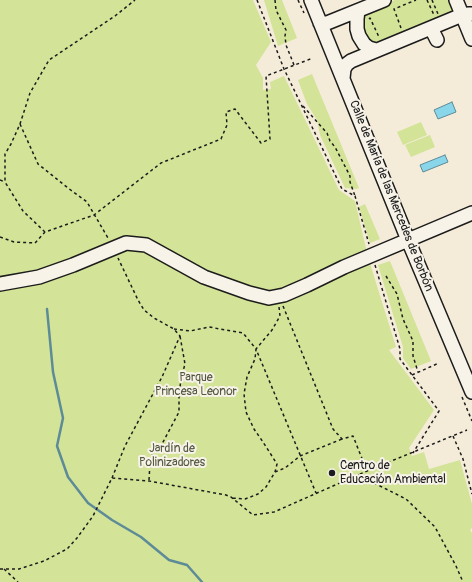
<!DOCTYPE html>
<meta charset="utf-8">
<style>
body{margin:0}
canvas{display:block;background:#f4ecd9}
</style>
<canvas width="472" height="582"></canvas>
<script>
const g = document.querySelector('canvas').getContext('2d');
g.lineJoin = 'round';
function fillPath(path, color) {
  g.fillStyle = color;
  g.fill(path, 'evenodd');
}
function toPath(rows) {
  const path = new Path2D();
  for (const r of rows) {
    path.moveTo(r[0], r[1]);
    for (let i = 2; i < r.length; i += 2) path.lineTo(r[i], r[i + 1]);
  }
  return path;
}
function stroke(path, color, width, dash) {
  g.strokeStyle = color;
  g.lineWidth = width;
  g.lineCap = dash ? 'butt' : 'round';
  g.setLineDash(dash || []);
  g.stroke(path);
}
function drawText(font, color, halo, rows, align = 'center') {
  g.font = font + ' Pangolin,sans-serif';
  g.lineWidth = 4;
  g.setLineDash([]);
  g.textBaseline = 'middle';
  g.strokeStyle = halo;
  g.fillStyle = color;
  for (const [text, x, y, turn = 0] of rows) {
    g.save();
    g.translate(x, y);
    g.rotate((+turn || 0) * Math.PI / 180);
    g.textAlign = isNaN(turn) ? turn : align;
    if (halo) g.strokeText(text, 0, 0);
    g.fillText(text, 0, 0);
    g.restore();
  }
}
fillPath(toPath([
 [0,0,253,0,271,42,256,65,263,78,263,90,271,89,270,82,284,76,339,190,355,201,368,257,396,347,389,350,434,410,409,448,412,456,424,452,429,469,460,460,472,504,472,528,470,530,472,533,472,582,0,582],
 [264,0,282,0,297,38,278,46],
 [395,0,451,0,458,16,363,54,349,19],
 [312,74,359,188,356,189,345,188,320,135,317,120,307,104,298,80],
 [421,122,427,135,403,145,397,132],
 [430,135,435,147,411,157,405,145],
 [365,204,380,239,370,243,359,207],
 [390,261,431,361,411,369,403,358,403,347,378,265]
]), '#d3e397');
const water = toPath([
 [452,102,456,112,438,119,434,110,452,102],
 [445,155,448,162,423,172,420,165,445,155]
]);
fillPath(water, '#89d5e9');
stroke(water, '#5d8b97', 1);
stroke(toPath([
 [47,309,53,372,63,418,57,446,68,477,88,503,112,520,141,537,169,560,187,565,202,582]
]), '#5d8b97', 2.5);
const minor = toPath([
 [311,0,408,240,472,392],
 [456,0,472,39],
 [358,11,357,19,357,29,359,36,364,44,369,48,376,50],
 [320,23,327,23,332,21,384,0],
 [431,28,437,40],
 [343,78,344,69,347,64,351,61,462,15,469,14,472,14],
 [0,284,39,277,73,265,126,243,146,245,204,277,249,293,269,298,284,295,307,285,344,267,472,213]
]);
stroke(minor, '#1c1c1c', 16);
stroke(toPath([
 [257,0,284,69,342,189,355,196,369,244],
 [275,0,276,10,286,30,285,36,286,45,294,65],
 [298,0,304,13],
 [427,0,434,15],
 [432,0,438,14],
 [369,19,370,18,379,37],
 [401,28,394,9,416,0],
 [303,106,327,133,330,141,335,147,350,176,350,182,355,196],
 [20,124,38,164,68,188,87,202,108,238],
 [0,180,5,182],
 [45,232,23,211,5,182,5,154,11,144,20,124,30,93,49,60,115,16,135,0],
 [0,237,14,242,35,243,45,232,94,215,161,163,221,139,227,125,226,112,235,109,261,143,270,139,266,76,313,58],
 [375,265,400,349,400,359,439,411,413,453],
 [386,276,397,294,403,319,413,341,413,356,418,372],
 [283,306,333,429,342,439,353,436,367,471],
 [279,307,280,316,272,330,256,349,316,493],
 [174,329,190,331,209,327,243,333,256,349,255,359,247,377,244,394,246,412,254,429,263,442,277,464,275,472,266,487,258,494,245,499,231,498],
 [412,375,439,363],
 [462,397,472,421],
 [453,436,463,459,472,494],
 [275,472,285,468,300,456,342,439],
 [358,475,406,499,435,527,456,566,463,582],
 [112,478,125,446,162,377,180,336,174,329,154,318,144,310,138,300,118,258],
 [149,480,150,463,153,453,162,444,179,412,179,395,181,379,185,364,180,336],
 [0,569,19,569,44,561,67,549,77,538,93,516,112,478,149,481,226,495,231,497,253,515,274,512,367,471,467,430],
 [4,569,18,582]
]), '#1c1c1c', 1.5, [3, 3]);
stroke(minor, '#f7f3e8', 13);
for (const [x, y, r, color] of [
 [332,473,4,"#1c1c1c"]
]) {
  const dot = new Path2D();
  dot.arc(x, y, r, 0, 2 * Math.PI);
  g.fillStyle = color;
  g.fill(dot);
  stroke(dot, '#f7f3e8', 1.5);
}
drawText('12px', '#1c1c1c', '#f7f3e8', [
 ["Calle de María de las Mercedes de Borbón",391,196,68]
]);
drawText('12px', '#535841', '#f7f3e8', [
 ["Parque",196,378],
 ["Princesa Leonor",196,392],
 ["Jardín de",172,449],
 ["Polinizadores",172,463]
]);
drawText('12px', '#1c1c1c', '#f7f3e8', [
 ["Centro de",340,466],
 ["Educación Ambiental",340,480]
], 'left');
</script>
